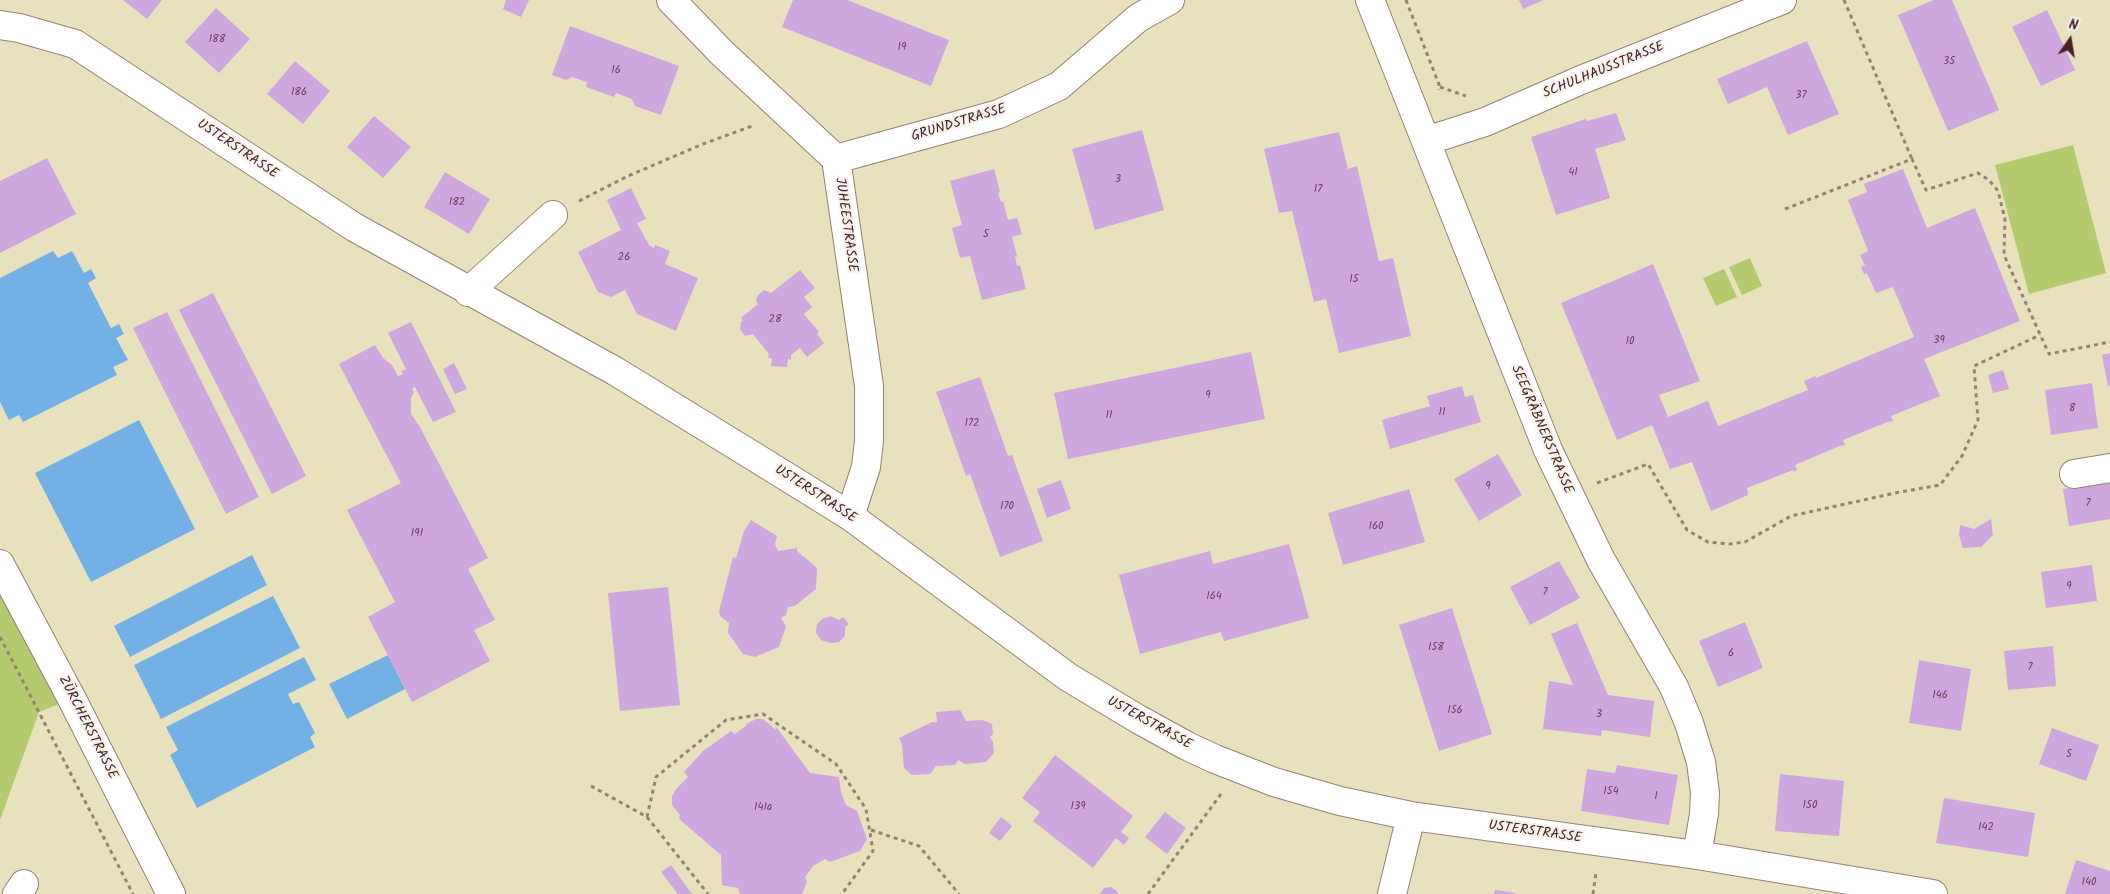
<!DOCTYPE html>
<meta charset="utf-8">
<style>
body{margin:0}
#map{position:relative;width:2110px;height:894px;overflow:hidden;background:#e7e1be;font-family:Kalam,sans-serif}
canvas{display:block}
.north{position:absolute;left:2045px;top:15px;width:50px;height:50px;-webkit-text-stroke:4px #f7f3e8;paint-order:stroke;rotate:13deg;font-size:14px;font-weight:700;line-height:20px;text-align:center;color:#4a1f2b}
.north::after{content:'';display:block;margin:auto;width:18px;height:22px;background:#4a1f2b;clip-path:polygon(50% 0,100% 100%,50% 72%,0 100%)}
</style>
<div id="map">
<canvas width="2110" height="894"></canvas>
<div class="north">N</div>
</div>
<script>
const g = document.querySelector('canvas').getContext('2d');
g.lineJoin = 'round';
function fillPath(path, color) {
  g.fillStyle = color;
  g.fill(path, 'evenodd');
}
function toPath(rows) {
  const path = new Path2D();
  for (const r of rows) {
    path.moveTo(r[0], r[1]);
    for (let i = 2; i < r.length; i += 2) path.lineTo(r[i], r[i + 1]);
  }
  return path;
}
function stroke(path, color, width, dash) {
  g.strokeStyle = color;
  g.lineWidth = width;
  g.lineCap = dash ? 'butt' : 'round';
  g.setLineDash(dash || []);
  g.stroke(path);
}
function drawText(font, color, halo, rows, align = 'center') {
  g.font = font + ' Kalam,sans-serif';
  g.lineWidth = 4.5;
  g.setLineDash([]);
  g.textBaseline = 'middle';
  g.strokeStyle = halo;
  g.fillStyle = color;
  for (const [text, x, y, turn = 0] of rows) {
    g.save();
    g.translate(x, y);
    g.rotate((+turn || 0) * Math.PI / 180);
    g.textAlign = isNaN(turn) ? turn : align;
    if (halo) g.strokeText(text, 0, 0);
    g.fillText(text, 0, 0);
    g.restore();
  }
}
fillPath(toPath([
 [2073,145,2106,273,2029,294,1995,165],
 [1750,258,1762,286,1742,295,1729,267],
 [1724,269,1737,297,1716,306,1703,278],
 [0,564,72,699,39,712,0,820]
]), '#b4ca6f');
fillPath(toPath([
 [53,251,58,258,72,251,84,273,91,269,96,278,88,283,111,328,119,324,124,334,116,338,128,360,113,367,117,375,23,422,19,415,9,420,0,402,0,278],
 [139,420,195,529,91,582,35,473],
 [252,555,267,585,130,657,114,626],
 [273,596,300,648,161,719,134,665],
 [388,655,405,689,347,719,329,684],
 [304,657,316,680,288,694,293,704,299,702,315,733,310,737,315,747,197,808,170,755,178,750,166,727]
]), '#72b0e5');
fillPath(toPath([
 [123,0,162,0,147,19],
 [506,0,529,0,521,17,503,9],
 [793,0,847,0,949,40,931,86,782,27],
 [1519,0,1543,0,1523,9],
 [1934,0,1952,0,1999,110,1948,131,1898,15],
 [216,8,250,39,219,73,185,42],
 [2047,10,2075,70,2041,86,2012,27],
 [570,26,679,66,661,115,635,106,632,99,616,93,614,97,586,87,587,82,572,77,566,80,552,75],
 [1807,41,1839,114,1788,135,1767,87,1728,104,1717,79],
 [295,61,330,91,303,124,267,94],
 [1616,113,1626,140,1595,149,1610,198,1556,215,1531,137,1586,119,1587,121],
 [374,116,411,147,383,178,347,147],
 [1142,130,1164,210,1095,230,1072,149],
 [1339,132,1348,169,1357,166,1379,261,1393,258,1411,336,1339,353,1326,299,1314,302,1292,211,1279,213,1264,149],
 [47,158,76,214,0,253,0,181],
 [994,169,1000,192,998,193,1001,202,1003,201,1008,220,1017,218,1022,234,1012,237,1017,256,1015,257,1017,266,1020,265,1026,289,982,300,970,256,960,258,952,228,962,225,950,181],
 [1903,169,1927,228,1975,208,2020,321,1924,359,1940,396,1891,416,1893,421,1891,422,1890,421,1843,440,1845,445,1843,446,1842,445,1795,465,1797,470,1794,472,1793,470,1747,488,1748,495,1711,511,1692,462,1670,469,1652,425,1617,440,1561,303,1653,264,1700,381,1659,395,1668,417,1708,401,1718,426,1808,390,1804,381,1815,376,1816,378,1914,337,1893,287,1876,293,1867,273,1864,274,1861,267,1865,265,1860,255,1868,251,1848,200,1867,192,1864,184],
 [445,172,490,199,469,234,424,207],
 [631,188,646,219,637,223,649,245,654,248,655,245,670,251,665,264,698,278,676,331,637,314,625,290,611,297,598,292,578,252,621,230,607,200],
 [800,270,815,288,804,297,812,307,804,314,819,332,817,334,824,343,807,357,800,348,791,355,791,360,788,359,787,367,771,366,772,358,768,358,769,354,753,334,745,336,740,329,741,322,743,321,741,318,758,304,756,301,757,296,764,290,771,293],
 [213,293,306,476,272,494,179,310],
 [167,312,259,497,226,514,133,328],
 [411,322,456,412,433,422,415,387,412,389,414,392,411,398,411,414,420,427,488,558,468,569,495,620,474,630,490,661,412,702,368,617,395,602,347,510,401,483,339,364,375,345,383,358,392,365,398,376,403,374,401,371,406,369,388,333],
 [1251,352,1265,419,1068,459,1054,393],
 [2110,353,2110,386,2108,386,2102,355],
 [454,363,467,389,455,394,443,369],
 [2003,370,2009,389,1993,393,1988,375],
 [980,377,1008,456,1012,455,1043,541,1000,557,970,474,966,476,936,392],
 [2092,383,2098,428,2051,435,2045,390],
 [1462,386,1465,397,1473,395,1481,422,1390,449,1382,420,1430,406,1427,396],
 [1498,454,1522,495,1479,521,1454,479],
 [1061,480,1071,509,1047,518,1037,489],
 [2110,481,2110,519,2069,526,2063,489],
 [1409,489,1425,542,1343,565,1328,513],
 [1991,519,1993,535,1981,547,1963,548,1959,535,1960,525,1974,529],
 [751,520,777,536,775,544,778,551,797,548,797,551,817,568,816,589,795,606,788,607,786,615,781,618,786,626,779,647,755,657,743,654,728,633,729,623,720,616,719,611,733,557,736,558,744,531],
 [1289,544,1309,618,1224,641,1221,632,1140,654,1119,575,1210,551,1213,564],
 [1559,561,1580,598,1530,625,1510,587],
 [2092,565,2097,601,2046,608,2041,572],
 [668,587,680,705,620,711,608,593],
 [1452,608,1492,734,1439,751,1399,625],
 [831,616,839,620,843,617,849,624,845,627,845,636,839,642,831,643,821,640,816,633,817,624,822,619],
 [1745,622,1763,668,1718,687,1699,641],
 [1577,623,1608,695,1654,701,1650,737,1602,730,1601,736,1543,729,1549,681,1573,685,1551,634],
 [2053,646,2056,686,2008,690,2004,651],
 [1919,660,1971,669,1961,731,1909,723],
 [960,710,966,721,983,720,992,724,993,734,990,737,993,742,994,753,986,762,965,764,958,760,955,765,936,766,930,774,912,775,904,768,902,745,899,738,932,722,937,722,936,712],
 [756,719,763,719,775,729,777,728,810,773,839,777,841,792,846,805,857,811,867,839,860,851,830,862,825,859,813,866,805,877,807,882,802,894,740,894,738,888,722,885,721,855,679,819,680,815,672,805,672,796,677,788,688,777,684,772,703,751,731,731,735,734,747,725,746,724],
 [2052,728,2099,745,2086,781,2039,764],
 [1055,755,1133,816,1121,832,1129,838,1124,845,1116,838,1093,868,1033,821,1040,812,1022,798],
 [1617,765,1678,775,1669,825,1581,811,1587,769,1615,773],
 [1780,774,1844,781,1839,836,1775,831],
 [1944,798,2035,813,2028,857,1936,843],
 [1165,812,1186,828,1167,854,1145,837],
 [1001,817,1012,826,1000,841,989,833],
 [2076,860,2110,871,2110,894,2065,894],
 [671,865,692,894,678,894,661,872],
 [1111,887,1117,891,1118,894,1100,894,1104,888],
 [1495,890,1516,893,1515,894,1494,894]
]), '#cea7df');
const minor = toPath([
 [671,0,721,52,836,159,869,386,869,441,866,467,850,516],
 [1370,0,1548,450,1601,560,1674,687,1689,723,1701,762,1705,793,1704,814,1697,855],
 [1426,141,1485,122,1581,80,1782,0],
 [836,159,999,114,1059,86,1138,18,1170,0],
 [468,292,553,215],
 [2074,474,2110,468],
 [17,894,24,884],
 [1392,894,1411,816]
]);
const major = toPath([
 [0,25,19,28,75,44,354,227,615,371,771,467,850,516,1068,677,1138,719,1187,746,1215,759,1274,782,1340,801,1411,816,1697,855,1933,894],
 [0,564,72,699,171,894]
]);
stroke(minor, '#988074', 30);
stroke(major, '#988074', 30);
stroke(toPath([
 [1406,0,1440,87,1439,90],
 [1844,0,1912,159],
 [1440,87,1466,96],
 [579,201,628,176,703,144,755,125],
 [1785,209,1912,159,1926,190,1978,173,1989,180,1998,191,2005,219,2004,255,2049,354,2110,342],
 [1597,483,1648,464,1687,530,1708,542,1730,544,1745,542,1791,516,1895,493,1940,485,1962,456,1978,420,1974,366,2040,335],
 [0,637,133,894],
 [591,786,647,817,708,894],
 [647,817,656,777,726,720,763,714,836,764,866,809,873,851,842,894],
 [871,830,919,846,959,894],
 [1148,894,1221,794],
 [1593,894,1596,873]
]), '#988074', 3, [4, 4]);
stroke(minor, '#fff', 28);
stroke(major, '#fff', 28);
drawText('11px', '#6b4158', null, [
 ["188",217,40],
 ["19",902,48],
 ["35",1949,62],
 ["16",616,71],
 ["186",299,93],
 ["37",1801,96],
 ["41",1573,173],
 ["3",1118,180],
 ["17",1318,190],
 ["182",457,203],
 ["5",986,235],
 ["26",624,258],
 ["15",1354,280],
 ["28",775,320],
 ["39",1939,341],
 ["10",1630,342],
 ["9",1208,396],
 ["8",2072,409],
 ["11",1442,413],
 ["11",1109,416],
 ["172",972,424],
 ["9",1488,487],
 ["7",2088,504],
 ["170",1007,507],
 ["160",1376,527],
 ["191",417,534],
 ["9",2069,587],
 ["7",1545,593],
 ["164",1214,597],
 ["158",1436,648],
 ["6",1731,654],
 ["7",2030,668],
 ["146",1940,696],
 ["156",1455,711],
 ["3",1599,715],
 ["5",2069,755],
 ["154",1611,792],
 ["1",1656,797],
 ["150",1810,806],
 ["139",1078,807],
 ["141a",763,808],
 ["142",1986,828],
 ["140",2089,883]
]);
drawText('14px', '#4a1f2b', '#f7f3e8', [
 ["SCHULHAUSSTRASSE",1604,71,-22],
 ["GRUNDSTRASSE",959,124,-17],
 ["USTERSTRASSE",237,150,34],
 ["JUHEESTRASSE",845,225,82],
 ["SEEGRÄBNERSTRASSE",1541,430,67],
 ["USTERSTRASSE",815,495,33],
 ["USTERSTRASSE",1149,724,29],
 ["ZÜRCHERSTRASSE",87,728,63],
 ["USTERSTRASSE",1535,833,8]
]);
</script>
